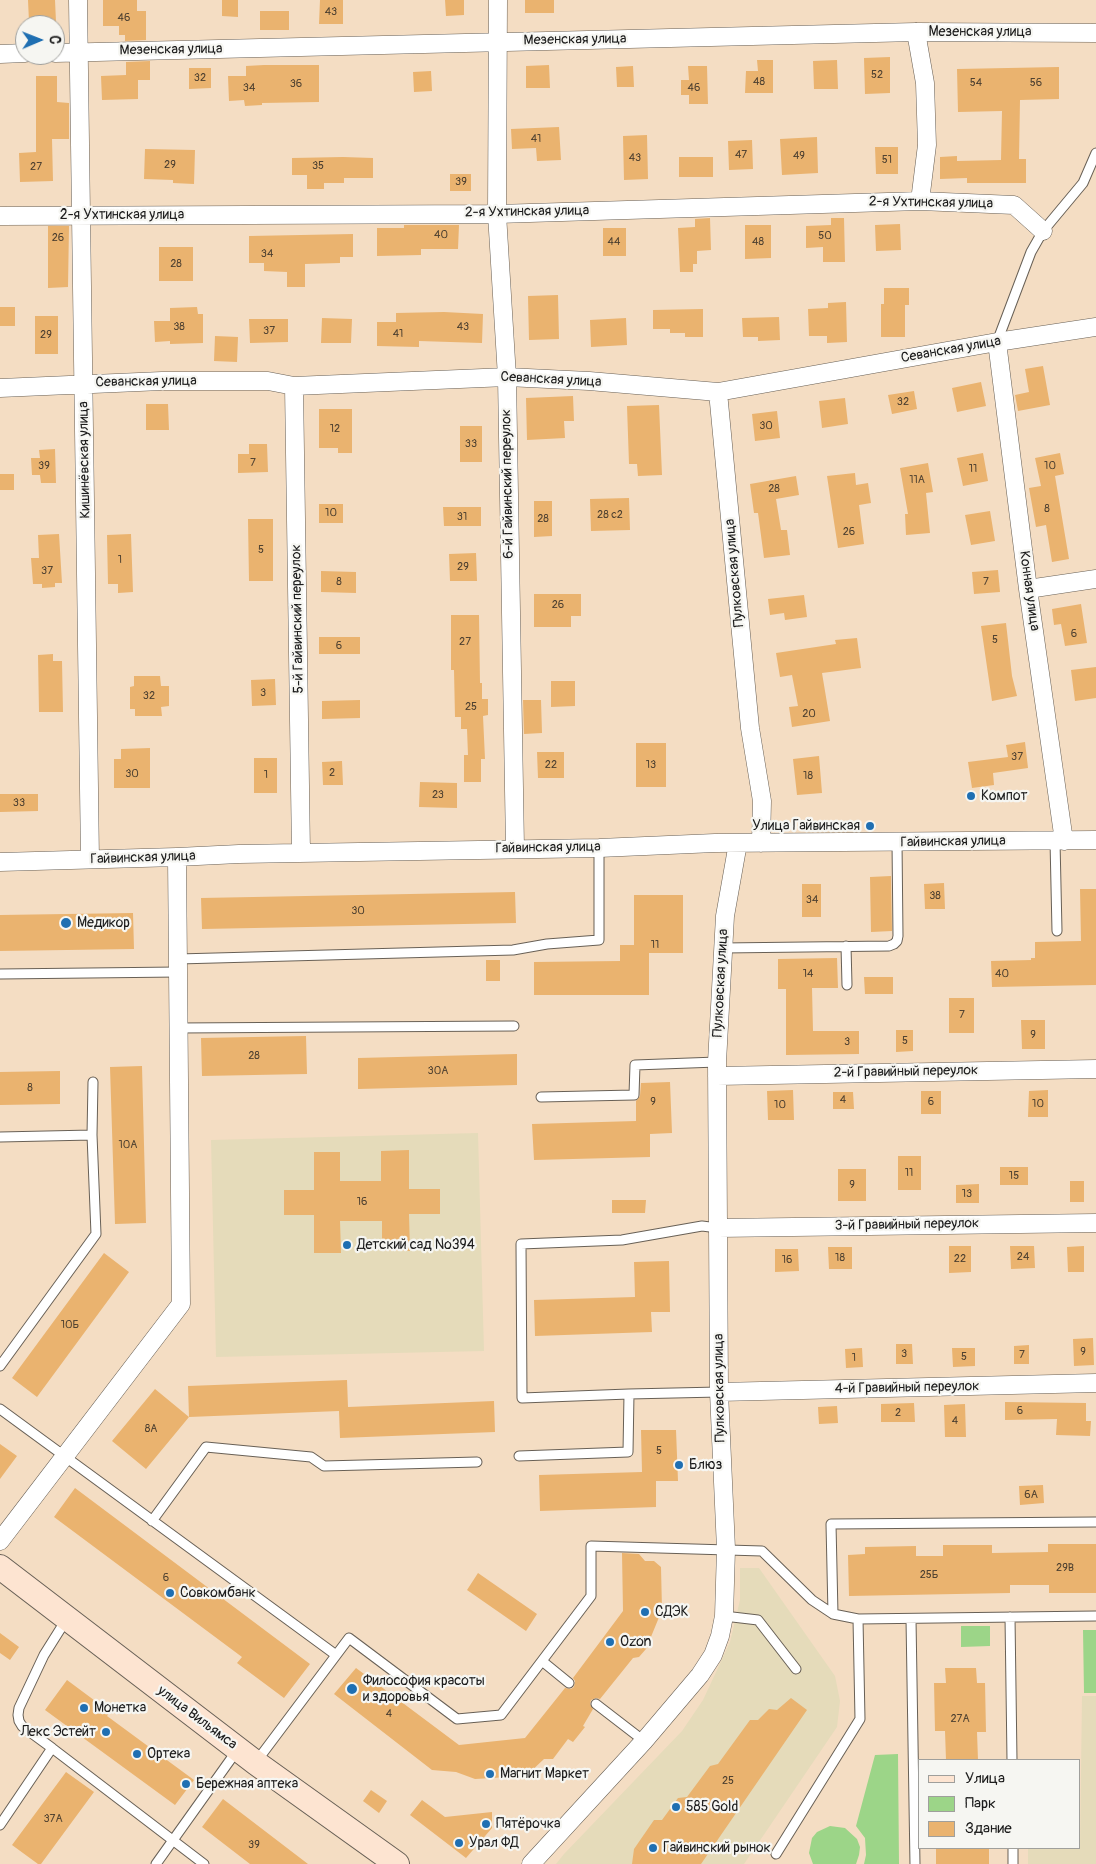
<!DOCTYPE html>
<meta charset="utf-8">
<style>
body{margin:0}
#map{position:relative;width:1096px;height:1864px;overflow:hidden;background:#f4ddc3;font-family:Pangolin,sans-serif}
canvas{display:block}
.legend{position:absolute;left:918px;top:1759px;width:162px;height:90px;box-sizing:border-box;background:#f6f6f2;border:1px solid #9f9f9c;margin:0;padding:6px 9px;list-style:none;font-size:15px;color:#1c1c1c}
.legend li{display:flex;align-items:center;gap:10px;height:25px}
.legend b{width:25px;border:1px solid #9f9f9c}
.north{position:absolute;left:15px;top:15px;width:50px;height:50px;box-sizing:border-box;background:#f6f6f2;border:1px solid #9f9f9c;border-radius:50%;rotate:89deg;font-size:14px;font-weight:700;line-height:20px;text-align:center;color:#1c1c1c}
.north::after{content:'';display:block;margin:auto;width:18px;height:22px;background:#1f6fb2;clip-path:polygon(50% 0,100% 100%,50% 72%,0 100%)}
</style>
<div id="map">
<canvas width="1096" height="1864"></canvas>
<ul class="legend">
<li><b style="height:6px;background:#fde4d1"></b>Улица</li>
<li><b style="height:14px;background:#9cd588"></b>Парк</li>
<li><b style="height:14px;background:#eab36f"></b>Здание</li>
</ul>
<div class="north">С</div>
</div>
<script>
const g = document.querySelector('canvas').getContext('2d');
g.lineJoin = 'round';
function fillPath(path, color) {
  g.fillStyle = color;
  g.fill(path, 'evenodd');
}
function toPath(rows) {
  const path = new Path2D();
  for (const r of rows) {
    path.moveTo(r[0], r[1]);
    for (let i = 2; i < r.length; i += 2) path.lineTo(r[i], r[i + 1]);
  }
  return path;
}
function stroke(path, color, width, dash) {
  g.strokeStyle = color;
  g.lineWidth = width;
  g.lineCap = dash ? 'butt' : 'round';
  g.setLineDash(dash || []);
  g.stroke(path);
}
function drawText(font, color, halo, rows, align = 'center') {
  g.font = font + ' Pangolin,sans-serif';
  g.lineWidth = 4.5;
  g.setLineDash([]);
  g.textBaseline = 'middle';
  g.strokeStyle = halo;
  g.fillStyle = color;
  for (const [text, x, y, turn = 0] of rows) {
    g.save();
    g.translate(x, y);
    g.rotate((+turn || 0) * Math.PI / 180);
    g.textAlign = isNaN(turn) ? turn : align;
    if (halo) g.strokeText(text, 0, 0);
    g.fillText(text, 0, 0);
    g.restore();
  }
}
fillPath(toPath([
 [478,1133,484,1351,216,1357,211,1140],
 [740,1568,759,1568,835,1676,840,1701,837,1727,744,1864,556,1864,564,1854,682,1731,703,1700,730,1642,740,1600],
 [1082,1696,1096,1696,1096,1864,1028,1864,1028,1848,1080,1848]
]), '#e5dbba');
fillPath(toPath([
 [961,1626,990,1626,990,1646,961,1647],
 [1083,1630,1096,1630,1096,1693,1084,1693],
 [898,1754,899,1864,864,1864,866,1855,865,1838,856,1826,875,1755],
 [830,1826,845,1828,857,1839,860,1847,859,1855,856,1864,813,1864,809,1853,812,1838,817,1832]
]), '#9cd588');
fillPath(toPath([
 [28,0,55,0,56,22,29,22],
 [103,0,137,0,137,11,146,11,146,40,125,41,125,35,119,35,119,26,103,26],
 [222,0,238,0,238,17,222,16],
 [320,0,343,0,343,24,319,24],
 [445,0,464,0,464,15,446,16],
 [525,0,554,0,554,13,525,13],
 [260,11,289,11,289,30,260,30],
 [890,57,890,93,865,94,864,58],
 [757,60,773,60,773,93,745,93,746,71,758,71],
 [837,60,838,89,814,89,813,61],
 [150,61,150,80,138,80,138,99,102,100,101,76,126,75,126,62],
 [264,65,319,65,319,102,262,103,262,105,245,106,244,100,229,101,228,76,246,76,246,66],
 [549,65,550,88,526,88,526,66],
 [633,66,634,87,617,87,616,67],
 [688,66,707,66,708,104,689,104,689,95,681,95,681,80,689,80],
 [1059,67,1059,99,1020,100,1019,159,1026,159,1026,183,967,183,967,178,940,179,940,157,957,156,957,161,1001,160,1002,111,958,112,957,69],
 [189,68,211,68,211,88,189,89],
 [431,71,432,91,414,92,413,72],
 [36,76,57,76,57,102,69,103,69,139,52,139,53,181,20,182,19,153,36,152],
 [559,127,561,160,537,161,536,148,512,149,511,129],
 [647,135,648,179,624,180,623,136],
 [817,137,818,173,782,175,780,139],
 [752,140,753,169,729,170,728,141],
 [875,147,898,147,898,174,876,174],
 [145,149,195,150,194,184,173,183,173,180,144,179],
 [343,157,373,158,373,178,344,178,344,183,324,183,324,189,307,189,307,175,292,175,292,158],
 [679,157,713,157,713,177,679,177],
 [450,174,471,174,471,191,450,191],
 [710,218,711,250,697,251,697,264,693,264,693,272,680,272,678,228,695,227,695,219],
 [831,218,844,218,845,262,823,262,823,247,806,248,806,226,831,225],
 [900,224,901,250,876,251,875,225],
 [404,225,459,225,458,249,421,249,421,255,377,256,377,228,404,228],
 [745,225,771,225,771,258,745,259],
 [48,226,69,226,68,287,48,288],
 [603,228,626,228,626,256,603,256],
 [353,234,353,257,340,257,340,263,305,264,305,287,287,287,287,272,264,271,264,263,249,263,249,236],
 [159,247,193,247,193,281,159,281],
 [884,288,909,288,909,305,905,305,905,337,881,337,881,304,884,304],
 [558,295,559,339,529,340,528,296],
 [846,302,847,342,827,343,827,336,809,336,808,309,828,308,828,303],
 [0,307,15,307,15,326,0,326],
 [197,307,198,314,203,314,203,343,170,344,170,341,155,342,154,321,170,321,170,308],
 [703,309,703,337,685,337,685,333,670,333,670,329,653,329,653,310],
 [444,312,483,314,482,343,419,341,419,347,377,346,377,322,396,322,396,313],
 [35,316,58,316,58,354,35,354],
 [779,317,780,340,758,341,758,337,743,337,742,318],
 [322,318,352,319,351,343,321,343],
 [626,318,627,345,591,347,590,320],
 [249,319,288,319,288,342,250,343],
 [215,336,238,337,237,362,214,361],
 [1043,366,1050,405,1018,411,1015,395,1029,392,1025,369],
 [981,382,986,406,957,412,952,388],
 [914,391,917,409,892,414,888,395],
 [573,396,574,421,564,421,565,438,527,440,526,398],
 [845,398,848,424,822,428,819,401],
 [146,404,168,404,169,430,146,430],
 [659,405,662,475,638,476,637,464,629,464,627,406],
 [319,409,352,409,352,453,338,453,338,448,319,448],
 [777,411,780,438,755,441,752,414],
 [460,426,482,426,482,462,460,462],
 [249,444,267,444,268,472,238,473,238,454,249,454],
 [55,449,56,483,41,483,40,475,32,475,31,458,40,458,39,450],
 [983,453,988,481,963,486,957,458],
 [1060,453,1064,474,1055,476,1069,559,1052,562,1046,525,1036,527,1029,488,1041,486,1035,458],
 [928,463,933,492,926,493,930,533,906,535,905,514,908,514,900,468],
 [855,473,856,485,868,483,871,503,859,505,864,544,838,548,827,476],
 [0,474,14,474,14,490,0,490],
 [796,476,799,495,776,499,781,530,787,530,790,555,764,558,758,513,754,513,750,484],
 [629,498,630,530,591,531,590,499],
 [534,501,552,501,552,536,534,537],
 [319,504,343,504,343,523,319,523],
 [443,507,481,507,481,526,444,526],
 [990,511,995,541,971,545,965,515],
 [248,519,273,519,273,581,249,581],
 [59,534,62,583,55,583,55,587,42,588,42,584,33,584,31,558,39,558,38,535],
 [131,534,133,592,118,593,118,584,108,584,107,535],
 [476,553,477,581,450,581,449,554],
 [998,570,1000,592,974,594,972,572],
 [321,571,356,572,356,593,321,592],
 [534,594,581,594,581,616,571,616,571,627,534,627],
 [804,595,807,617,785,620,784,613,770,615,768,599],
 [1081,604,1087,643,1065,646,1061,624,1054,625,1052,609],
 [451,615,479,615,480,683,482,683,482,699,488,699,488,715,483,716,485,759,481,759,481,782,464,782,464,755,468,755,467,729,461,729,461,717,455,717,454,670,451,670],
 [1006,623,1012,676,1017,696,992,701,981,626],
 [319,637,360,637,360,654,319,654],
 [857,638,861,668,822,673,830,721,792,727,789,707,798,706,792,675,780,677,776,653,836,644,835,640],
 [53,654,53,661,62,661,63,712,39,712,38,655],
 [1096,667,1096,698,1075,701,1071,670],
 [134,676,160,676,161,686,169,686,169,706,161,707,162,716,135,716,135,709,130,709,130,687,134,686],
 [275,679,276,705,252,706,251,680],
 [551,681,575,681,575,706,551,707],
 [360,700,360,718,322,719,322,701],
 [523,700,541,700,542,733,524,734],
 [1025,742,1028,768,993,773,994,785,972,788,968,762,1008,757,1006,745],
 [636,743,666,743,666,787,636,787],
 [150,748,150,788,114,788,114,759,121,759,121,749],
 [537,752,564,752,564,778,538,778],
 [819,756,822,793,797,795,793,759],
 [254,758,277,758,277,793,254,793],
 [342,761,343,785,323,785,322,762],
 [420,782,457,783,457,808,419,807],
 [0,794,38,794,38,811,0,812],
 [891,876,892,931,871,932,870,877],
 [944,883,945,909,925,909,924,884],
 [802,884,821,884,821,917,802,917],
 [1080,889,1096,889,1096,985,992,987,991,961,1031,960,1031,958,1035,958,1035,942,1081,941],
 [515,892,516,923,202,929,201,898],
 [634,895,683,895,683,953,649,953,649,995,534,995,534,962,620,961,620,945,634,945],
 [133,913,134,949,0,951,0,915],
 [837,958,838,988,812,988,813,1031,859,1031,859,1054,786,1055,786,989,778,989,778,959],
 [486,960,500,960,500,981,486,981],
 [864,977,893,977,893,994,865,994],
 [949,998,974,998,974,1033,949,1033],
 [1021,1020,1045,1020,1045,1049,1022,1049],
 [896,1030,913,1030,913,1051,896,1052],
 [306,1036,307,1074,202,1076,201,1038],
 [517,1054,517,1085,358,1089,358,1058],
 [142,1066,146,1223,115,1224,110,1067],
 [60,1071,60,1104,0,1105,0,1072],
 [670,1082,672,1133,650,1134,650,1157,534,1160,532,1124,636,1121,636,1101,640,1096,641,1083],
 [793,1090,794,1120,768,1120,767,1091],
 [1048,1090,1048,1117,1028,1117,1029,1091],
 [921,1091,941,1091,941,1114,921,1114],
 [833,1092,853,1092,854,1109,833,1109],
 [409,1150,409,1189,440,1189,440,1214,409,1214,410,1251,382,1251,382,1221,340,1221,341,1253,314,1253,314,1215,284,1215,284,1190,314,1190,314,1152,340,1152,340,1181,381,1181,381,1151],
 [898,1156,921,1156,921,1190,898,1190],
 [1000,1167,1028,1167,1028,1185,1000,1185],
 [838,1169,866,1169,866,1201,838,1201],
 [1070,1181,1084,1181,1084,1202,1070,1202],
 [979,1184,979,1203,956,1203,956,1185],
 [612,1200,646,1200,645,1213,612,1213],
 [949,1246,971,1246,971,1272,949,1273],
 [1010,1246,1034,1246,1035,1268,1011,1269],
 [1084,1246,1084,1272,1068,1272,1067,1247],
 [828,1247,852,1247,852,1269,829,1269],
 [775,1249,798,1249,799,1271,775,1272],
 [104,1253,129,1272,37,1397,12,1378],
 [669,1261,670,1312,651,1312,652,1332,535,1336,534,1300,635,1297,634,1262],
 [1093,1338,1094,1365,1074,1366,1073,1339],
 [896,1344,912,1344,913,1364,896,1364],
 [1029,1345,1029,1364,1014,1364,1014,1346],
 [862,1348,863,1367,846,1368,845,1349],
 [952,1348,975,1348,975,1366,953,1367],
 [347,1380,348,1407,494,1401,495,1432,340,1438,339,1411,189,1417,188,1386],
 [155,1389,189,1417,146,1469,112,1441],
 [1005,1402,1086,1403,1086,1421,1091,1421,1090,1436,1056,1435,1057,1419,1005,1420],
 [914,1403,915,1422,881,1422,881,1404],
 [965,1404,966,1437,945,1437,944,1405],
 [837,1406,838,1423,819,1424,818,1407],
 [641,1430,676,1430,678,1481,656,1481,656,1507,540,1511,539,1475,642,1472],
 [0,1444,17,1456,0,1479],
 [1043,1485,1044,1503,1020,1505,1019,1486],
 [75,1488,310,1664,284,1698,237,1663,242,1657,54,1517],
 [1048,1544,1096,1544,1096,1593,1049,1593,1049,1585,1010,1585,1010,1593,849,1596,848,1555,865,1554,865,1547,916,1546,916,1556,943,1556,943,1545,992,1545,992,1553,1048,1552],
 [622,1553,639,1554,645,1561,654,1561,661,1567,662,1610,646,1649,639,1657,633,1658,600,1699,596,1698,591,1700,590,1704,593,1709,583,1726,585,1727,573,1742,568,1739,553,1759,544,1759,526,1776,475,1779,456,1772,432,1770,334,1694,356,1668,459,1745,525,1738,565,1688,571,1689,574,1687,575,1681,573,1678,623,1611],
 [478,1573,537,1614,526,1631,467,1590],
 [0,1633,19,1647,10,1660,0,1653],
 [945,1668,976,1668,977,1683,985,1683,986,1732,977,1732,978,1760,946,1760,945,1731,935,1731,934,1683,946,1683],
 [67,1680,110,1712,107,1716,194,1780,175,1805,45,1710],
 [791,1698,807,1710,701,1864,632,1864,634,1849,654,1820,662,1820,678,1798,687,1797,710,1766,718,1764,750,1720,758,1720,769,1709,777,1710],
 [66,1772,94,1792,41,1864,38,1864,12,1845],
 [371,1790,387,1801,379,1813,363,1801],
 [223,1799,308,1864,250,1864,202,1827],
 [422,1800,445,1817,492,1812,492,1828,466,1858,410,1815],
 [936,1848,989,1848,989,1864,936,1864]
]), '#eab36f');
const lane = toPath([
 [997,342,1031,252,1043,231,1083,183,1096,153],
 [1055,841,1057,931],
 [846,946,847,985],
 [723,948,889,946,894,944,897,941,898,936,897,842],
 [178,959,513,950,547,944,599,940,599,848],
 [0,974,178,972],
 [178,1028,514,1026],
 [541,1097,634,1095,635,1065,717,1062],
 [0,1137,92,1135],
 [718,1228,702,1226,622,1240,521,1244,522,1398,629,1394,719,1392],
 [0,1366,96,1234,92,1135,93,1082],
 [0,1409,336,1655],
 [519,1456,628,1452,629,1394],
 [152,1521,206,1447,311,1457,324,1466,477,1462],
 [833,1614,831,1524,1096,1522],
 [724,1616,758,1620,796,1669],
 [1010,1617,1012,1760],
 [911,1619,915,1864],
 [542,1661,569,1683],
 [596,1704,644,1741],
 [52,1748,204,1864],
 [256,1762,349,1638,457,1719,501,1715,591,1596,591,1546,762,1551,812,1600,833,1614,858,1619,1096,1616],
 [0,1825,52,1748,22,1726,19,1721,18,1715,19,1708,44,1655,66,1620],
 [1013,1848,1013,1864],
 [776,1854,860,1719,858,1619],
 [156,1864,238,1749]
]);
const street = toPath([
 [78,0,90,859],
 [498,0,497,214,507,377,515,848],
 [916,32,925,83,927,145,920,201],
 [55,53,916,32,1096,33],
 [0,54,25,53],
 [0,216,497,214,920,201,1014,205,1043,231],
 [997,342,1028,589,1064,841],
 [294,386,301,853],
 [0,388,162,381,268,381,294,386,507,377,589,381,718,392,997,342,1096,327],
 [718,392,750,728,762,801,761,843],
 [1028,589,1096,579],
 [0,862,177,857,239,854,599,848,715,843,1096,840],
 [717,1076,1096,1069],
 [718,1228,1096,1223],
 [719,1392,1096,1383],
 [0,1541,181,1304,177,857],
 [531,1864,644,1741,700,1675,713,1655,720,1636,724,1616,726,1549,719,1392,717,1062,725,916,738,843]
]);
const secondary = toPath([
 [0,1567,256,1763,397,1864]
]);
stroke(lane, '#686056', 11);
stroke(street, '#686056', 19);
stroke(secondary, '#686056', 26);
stroke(lane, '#fff', 9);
stroke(street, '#fff', 18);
stroke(secondary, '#fde4d1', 24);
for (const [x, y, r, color] of [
 [971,796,5,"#1f6fb2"],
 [870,826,5,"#1f6fb2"],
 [66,923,6,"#1f6fb2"],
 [347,1245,5,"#1f6fb2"],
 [679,1465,5,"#1f6fb2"],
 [170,1593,5,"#1f6fb2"],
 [645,1612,5,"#1f6fb2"],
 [610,1642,5,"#1f6fb2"],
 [352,1689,6,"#1f6fb2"],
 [84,1708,5,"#1f6fb2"],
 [106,1732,5,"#1f6fb2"],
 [137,1754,5,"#1f6fb2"],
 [490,1774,5,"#1f6fb2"],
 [186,1784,5,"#1f6fb2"],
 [676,1807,5,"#1f6fb2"],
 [486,1824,5,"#1f6fb2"],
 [459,1843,5,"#1f6fb2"],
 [653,1848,5,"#1f6fb2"]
]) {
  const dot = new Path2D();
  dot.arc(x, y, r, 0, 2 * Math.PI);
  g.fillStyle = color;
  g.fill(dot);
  stroke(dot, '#f6f6f2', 2);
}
drawText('11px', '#504231', null, [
 ["43",331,12],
 ["46",124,18],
 ["52",877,75],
 ["32",200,78],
 ["48",759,82],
 ["54",976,83],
 ["56",1036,83],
 ["36",296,84],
 ["34",249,88],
 ["46",694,88],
 ["41",536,139],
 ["47",741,155],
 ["49",799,156],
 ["43",635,158],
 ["51",887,160],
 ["29",170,165],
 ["35",318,166],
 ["27",36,167],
 ["39",461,182],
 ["40",441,235],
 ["50",825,236],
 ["26",58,238],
 ["44",614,242],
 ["48",758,242],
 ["34",267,254],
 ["28",176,264],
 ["38",179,327],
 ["43",463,327],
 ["37",269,331],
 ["41",398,334],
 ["29",46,335],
 ["32",903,402],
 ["30",766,426],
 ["12",335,429],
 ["33",471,444],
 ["7",253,463],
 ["39",44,466],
 ["10",1050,466],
 ["11",973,469],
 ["11А",917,480],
 ["28",774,489],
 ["8",1047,509],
 ["10",331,513],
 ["28 с2",610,515],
 ["31",462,517],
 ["28",543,519],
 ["26",849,532],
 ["5",261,550],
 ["1",120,560],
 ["29",463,567],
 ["37",47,571],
 ["8",339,582],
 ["7",986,582],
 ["26",558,605],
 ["6",1074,634],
 ["5",995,640],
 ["27",465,642],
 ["6",339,646],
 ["3",263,693],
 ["32",149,696],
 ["25",471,707],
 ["20",809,714],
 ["37",1017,757],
 ["22",551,765],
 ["13",651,765],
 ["2",332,773],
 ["30",132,774],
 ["1",266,775],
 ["18",808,776],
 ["23",438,795],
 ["33",19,803],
 ["38",935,896],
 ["34",812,900],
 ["30",358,911],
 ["11",655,945],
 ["14",808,974],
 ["40",1002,974],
 ["7",962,1015],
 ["9",1033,1035],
 ["5",905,1041],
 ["3",847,1042],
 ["28",254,1056],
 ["30А",438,1071],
 ["8",30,1088],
 ["4",843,1100],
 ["9",653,1102],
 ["6",931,1102],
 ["10",1038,1104],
 ["10",780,1105],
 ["10А",128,1145],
 ["11",909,1173],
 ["15",1014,1176],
 ["9",852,1185],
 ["13",967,1194],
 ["16",362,1202],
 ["24",1023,1257],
 ["18",840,1258],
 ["22",960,1259],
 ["16",787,1260],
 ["10Б",70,1325],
 ["9",1083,1352],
 ["3",904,1354],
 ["7",1022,1355],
 ["5",964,1357],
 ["1",854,1358],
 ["6",1020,1411],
 ["2",898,1413],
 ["4",955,1421],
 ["8А",151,1429],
 ["5",659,1451],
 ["6А",1031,1495],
 ["29В",1065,1568],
 ["25Б",929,1575],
 ["6",166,1578],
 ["4",389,1714],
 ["27А",960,1719],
 ["25",728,1781],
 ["37А",53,1819],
 ["39",254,1845]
]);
drawText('14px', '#1c1c1c', '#f6f6f2', [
 ["Мезенская улица",980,32],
 ["Мезенская улица",575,40,-1],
 ["Мезенская улица",171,50,-1],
 ["2-я Ухтинская улица",931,203,1],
 ["2-я Ухтинская улица",527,212,-1],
 ["2-я Ухтинская улица",122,215],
 ["Севанская улица",951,350,-10],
 ["Севанская улица",551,380,3],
 ["Севанская улица",146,382,-1],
 ["Кишинёвская улица",85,460,-91],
 ["6-й Гайвинский переулок",508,484,-91],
 ["Пулковская улица",735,573,-95],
 ["Конная улица",1029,591,82],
 ["5-й Гайвинский переулок",298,619,-91],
 ["Гайвинская улица",953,842,-1],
 ["Гайвинская улица",548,848,-1],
 ["Гайвинская улица",143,858,-2],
 ["Пулковская улица",721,983,-87],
 ["2-й Гравийный переулок",906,1072,-1],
 ["3-й Гравийный переулок",907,1225,-1],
 ["Пулковская улица",720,1388,-91],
 ["4-й Гравийный переулок",907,1388,-1],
 ["улица Вильямса",197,1718,37]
]);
drawText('14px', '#1c1c1c', '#f6f6f2', [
 ["Компот",981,796],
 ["Улица Гайвинская",860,826,"right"],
 ["Медикор",77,923],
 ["Детский сад №394",357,1245],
 ["Блюз",689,1465],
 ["Совкомбанк",180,1593],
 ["СДЭК",655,1612],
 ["Ozon",620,1642],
 ["Философия красоты",363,1681],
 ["и здоровья",363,1697],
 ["Монетка",94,1708],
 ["Лекс Эстейт",96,1732,"right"],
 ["Ортека",147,1754],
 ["Магнит Маркет",500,1774],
 ["Бережная аптека",196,1784],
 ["585 Gold",686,1807],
 ["Пятёрочка",496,1824],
 ["Урал ФД",469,1843],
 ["Гайвинский рынок",663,1848]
], 'left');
</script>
